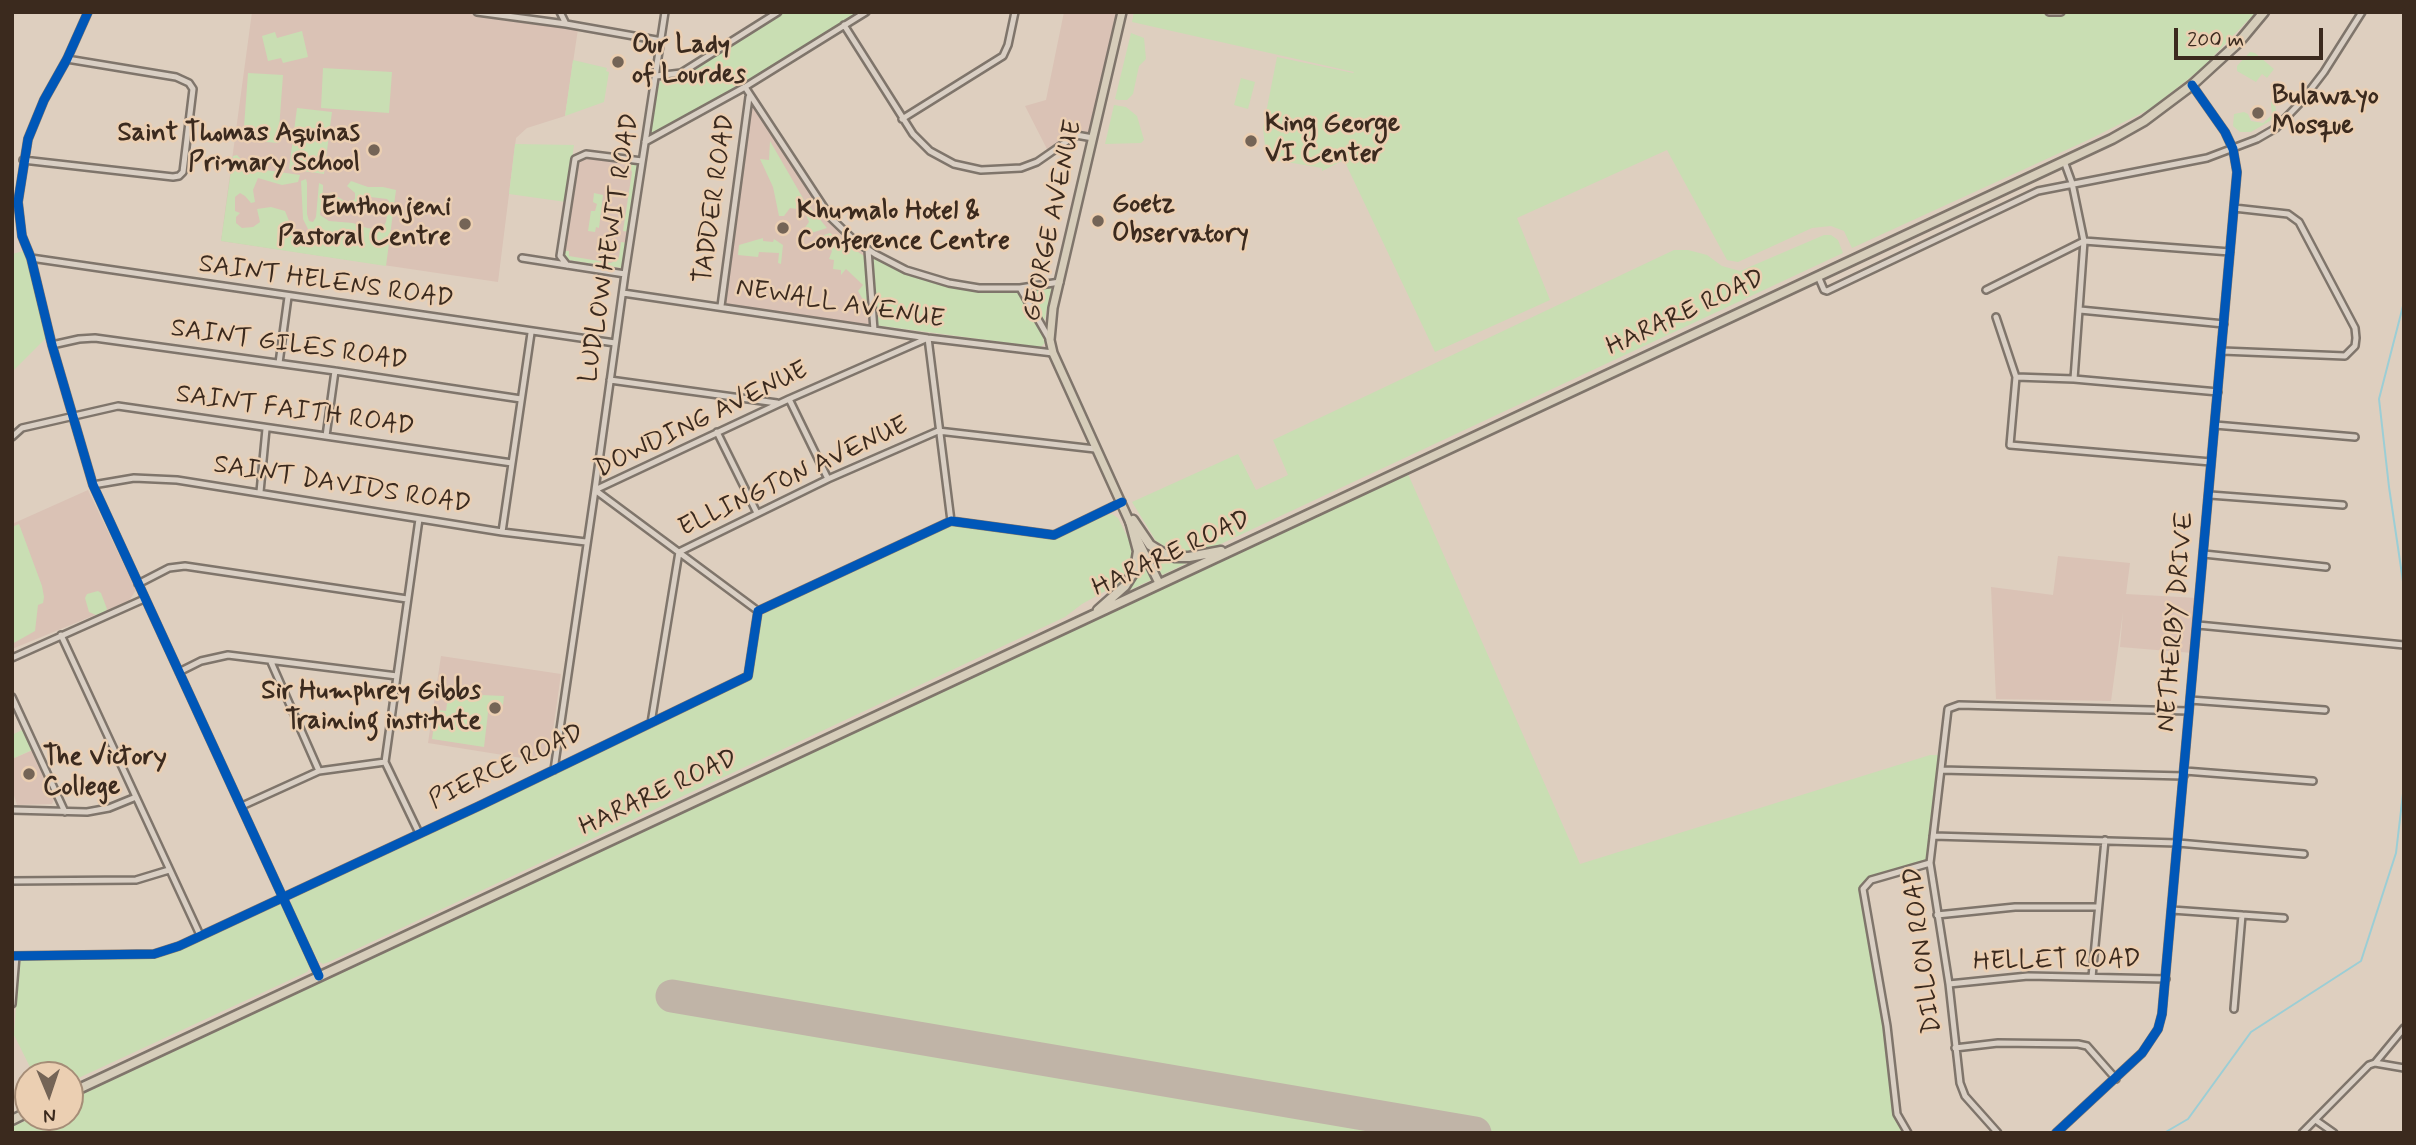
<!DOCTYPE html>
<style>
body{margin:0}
#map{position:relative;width:2416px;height:1145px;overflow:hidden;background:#decfbf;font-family:Mynerve,sans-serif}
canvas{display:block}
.frame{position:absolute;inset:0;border:14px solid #3b2a1e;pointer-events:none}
.north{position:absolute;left:14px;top:1061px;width:70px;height:70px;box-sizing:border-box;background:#ebcfb2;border:2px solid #a58d77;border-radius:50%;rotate:178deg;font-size:19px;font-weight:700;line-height:28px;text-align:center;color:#3b2a1e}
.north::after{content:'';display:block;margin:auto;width:24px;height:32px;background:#746456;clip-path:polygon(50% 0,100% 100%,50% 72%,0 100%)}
.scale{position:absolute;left:2174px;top:28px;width:149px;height:32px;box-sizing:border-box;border:4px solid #3b2a1e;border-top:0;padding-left:9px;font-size:21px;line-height:24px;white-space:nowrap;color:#3b2a1e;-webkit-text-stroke:5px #ebcfb2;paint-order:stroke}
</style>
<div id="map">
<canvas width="2416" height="1145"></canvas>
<div class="frame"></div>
<div class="north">N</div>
<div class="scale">200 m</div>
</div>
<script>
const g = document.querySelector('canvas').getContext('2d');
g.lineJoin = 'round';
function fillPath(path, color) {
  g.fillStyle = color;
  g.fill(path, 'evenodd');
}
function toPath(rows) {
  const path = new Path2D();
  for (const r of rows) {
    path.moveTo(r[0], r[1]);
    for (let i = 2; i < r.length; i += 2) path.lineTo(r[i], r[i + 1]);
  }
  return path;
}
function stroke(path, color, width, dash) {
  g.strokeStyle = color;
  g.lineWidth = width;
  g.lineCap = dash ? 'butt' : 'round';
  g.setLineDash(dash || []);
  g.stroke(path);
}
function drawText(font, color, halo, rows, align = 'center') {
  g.font = font + ' Mynerve,sans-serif';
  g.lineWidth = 5;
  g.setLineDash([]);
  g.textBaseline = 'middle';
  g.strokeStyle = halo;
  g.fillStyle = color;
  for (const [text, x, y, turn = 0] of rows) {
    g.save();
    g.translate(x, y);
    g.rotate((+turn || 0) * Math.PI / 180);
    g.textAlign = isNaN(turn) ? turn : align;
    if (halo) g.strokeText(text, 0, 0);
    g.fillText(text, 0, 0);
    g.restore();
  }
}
fillPath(toPath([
 [252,12,455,12,578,29,565,116,527,128,516,138,498,282,221,241],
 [1064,12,1119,12,1091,134,1082,132,1075,133,1048,151,1025,106,1046,100],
 [750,100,830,218,867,250,873,329,722,305],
 [583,156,641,162,624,273,567,264,562,258,576,159],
 [88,490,136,590,129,601,12,649,12,524],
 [2058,556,2130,563,2126,594,2197,598,2193,653,2120,647,2123,612,2111,701,1996,699,1991,587,2053,595],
 [441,656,561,674,550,752,528,759,428,743],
 [35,749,56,795,52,804,17,805,12,789,12,759]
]), '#dac2b5');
fillPath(toPath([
 [780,12,863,12,647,139,656,92,662,77,681,74],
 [1134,12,2035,12,2056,17,2064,12,2256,12,2201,69,2150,109,2088,140,1852,248,1844,231,1831,226,1812,228,1738,262,1727,260,1667,150,1517,218,1550,300,1435,352,1344,160,1322,171,1322,168,1269,159,1266,154,1263,128,1277,57,1353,73,1354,72,1132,22],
 [302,31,308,57,283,63,281,58,268,61,262,36,275,32,277,38],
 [1131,33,1144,38,1146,59,1139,66,1133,94,1127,100,1118,100,1115,99],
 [2250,52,2255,53,2274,69,2267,78,2262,74,2256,82,2237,71,2237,66],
 [573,60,607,68,606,71,609,72,604,102,565,116],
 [323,68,392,72,389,113,321,108],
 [248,73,283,75,278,143,243,140],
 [1241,78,1255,82,1248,109,1234,105],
 [2274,97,2276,111,2270,121,2251,132,2240,132,2233,126,2234,114,2244,112,2248,114,2251,121,2263,123,2272,115,2271,103],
 [1114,105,1126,107,1137,116,1144,140,1141,143,1105,144],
 [297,108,332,112,324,174,289,169],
 [770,141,804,200,827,228,808,234,804,229,809,222,804,210,790,208,784,216,779,216,773,187,760,159,769,160],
 [515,144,574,145,566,202,509,194],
 [237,155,246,164,258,169,300,175,298,182,282,185,258,178,253,190,255,202,251,203,245,196,240,193,235,197,235,211,240,213,236,217,236,223,242,228,253,227,260,222,257,209,271,207,285,211,296,238,306,244,312,237,303,219,301,181,306,179,307,183,307,214,309,221,313,222,316,217,319,183,323,185,323,189,320,215,329,221,353,223,367,228,381,230,386,222,389,201,387,199,370,197,363,199,361,209,351,214,344,208,333,206,330,192,348,203,355,199,355,193,347,186,351,181,368,187,383,187,396,190,386,266,221,241,233,156],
 [627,162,640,164,629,232,623,231,632,172],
 [594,193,603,195,599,228,596,227,595,232,588,231,591,211,595,211,597,204,593,202],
 [830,233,864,256,869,310,858,291,863,285,846,269,841,275,841,270,833,269,834,260,829,259,832,251,823,239,824,235],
 [1824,235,1831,235,1838,240,1843,253,1210,549,1188,552,1166,547,1156,541,1132,502,1238,454,1256,490,1288,475,1273,440,1674,250,1688,250,1707,255,1722,266,1740,271],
 [763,238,763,241,773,242,774,239,783,245,781,264,778,263,779,253,759,252,758,257,738,255,739,245],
 [621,242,627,243,622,268,568,260,563,256,564,251,569,251,569,256,611,263,619,257],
 [24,251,48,336,12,372,12,254],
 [870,252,906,271,979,289,1052,286,1044,322,1043,339,1045,343,1041,347,1032,346,875,325],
 [1408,474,1580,864,1930,755,1939,755,1929,859,1927,862,1867,878,1860,887,1874,957,1896,1113,1906,1133,12,1133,12,1127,34,1117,70,1117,70,1100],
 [1112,514,1118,518,1131,544,1131,564,1120,583,1082,604,1065,617,329,962,323,964,318,961,290,904,294,894,610,747,748,679,752,671,759,623,764,613,803,592,951,524,959,524,1038,537,1052,537,1099,516],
 [19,524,42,586,44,597,43,603,38,605,35,631,12,644,12,527],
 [1148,547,1156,551,1199,557,1162,575],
 [1140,552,1153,579,1117,596],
 [98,591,101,593,107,609,104,613,96,615,89,612,85,598,87,594],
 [481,695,504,696,503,705,489,704,484,747,432,739,436,710,446,711,448,697,475,701,480,700],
 [22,730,32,750,12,759,12,735],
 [278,901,284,904,311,966,307,972,70,1082,70,1075,34,1075,14,1035,19,963,23,959,156,957,185,946]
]), '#c9deb3');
stroke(toPath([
 [2404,302,2379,399,2389,487,2404,588],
 [2164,1133,2188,1119,2251,1032,2361,961,2396,853,2404,785]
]), '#9cced5', 2);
stroke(toPath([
 [672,996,1475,1133]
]), '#c0b4a7', 33);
const minor = toPath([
 [88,12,67,59,44,100,28,139,18,202,22,236,31,258,52,345,93,485,319,976],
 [477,12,566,24,662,41],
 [560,12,566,24],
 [665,12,625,274,595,490,758,611],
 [2049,12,2061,12],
 [844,25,913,134,930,151,954,164,981,170,1021,168,1037,162,1076,135,1093,138],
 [656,76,681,73,778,12],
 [745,87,831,218,855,241,875,254,906,270,949,283,979,288,1020,288,1060,282],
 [902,119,1003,56,1008,45,1015,12],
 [645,142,745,87,866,12],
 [23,160,173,177,179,176,183,172,193,89,189,83,176,77,67,59],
 [2064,161,2072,183,2084,241,2074,379],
 [868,250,874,330],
 [31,258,615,343],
 [522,258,625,274],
 [567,265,560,256,575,159,586,154,642,161],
 [1818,276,1824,290,1827,291,2038,191,2207,158,2257,139,2276,128,2301,102,2324,72,2362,12],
 [1020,288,1050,340],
 [1986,290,2084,241,2230,252],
 [623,293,928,338,1053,353],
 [721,306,749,97],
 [2080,310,2224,324],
 [1996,317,2016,377,2010,445,2211,462],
 [52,345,79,339,95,338,335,371,521,399],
 [2222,351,2345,356,2355,346,2356,338,2355,328,2299,222,2288,214,2234,208],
 [279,363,288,297],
 [2016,377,2074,379,2218,392],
 [610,380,777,403],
 [789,399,828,479],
 [2215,425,2355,437],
 [717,432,757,513],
 [326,436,335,371],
 [12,437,22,428,118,406,512,463],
 [93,485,134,478,177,480,502,532,586,542],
 [260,492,266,429],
 [2210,495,2343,505],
 [502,532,531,333],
 [2204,554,2326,567],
 [138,584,169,568,185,566,407,599],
 [2198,625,2404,645],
 [61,635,200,935],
 [12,658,144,599],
 [271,662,319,771],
 [179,672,201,661,228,655,397,676],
 [12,697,65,812],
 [2190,700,2325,710],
 [651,723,679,552,828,479,938,431,1095,449],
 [554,770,595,490,789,399,928,338,951,521],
 [1941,770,2184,776],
 [2185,771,2313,781],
 [242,806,319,771,385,762],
 [12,810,87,812,109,808,136,797],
 [419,833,385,762,419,519],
 [1933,836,2178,843,2304,854],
 [12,881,136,880,169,870],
 [2172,910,2284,918],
 [1937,915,2015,907,2098,907],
 [12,956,154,954,179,946,479,806,748,676,758,611,951,521,1054,535,1122,502],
 [2092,977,2105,840],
 [1949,984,2028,976,2166,979],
 [12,1004,16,956],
 [2234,1009,2242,915],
 [1955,1048,1998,1043,2078,1044,2087,1046,2116,1079],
 [2375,1063,2404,1028],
 [2317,1121,2334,1133],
 [1908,1133,1897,1114,1887,1026,1863,889,1871,880,1930,863],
 [1998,1133,1965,1096,1960,1083,1949,984,1930,863,1948,709,1959,705,2189,711],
 [2056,1133,2142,1053,2158,1029,2162,1014,2237,172,2233,149,2225,132,2192,85],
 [2302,1133,2369,1065,2375,1063,2404,1068]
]);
const major = toPath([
 [1122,12,1053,308,1050,340,1053,353,1131,525],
 [1136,536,1159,583]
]);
const highway = toPath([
 [1133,520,1150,545,1163,553,1175,557,1189,557,1221,551],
 [1098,610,1125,586,1135,570,1138,551,1130,521],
 [70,1093,2112,139,2144,121,2192,85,2239,42,2264,12],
 [12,1120,28,1112]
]);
stroke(minor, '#7f756b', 10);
stroke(major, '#7f756b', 12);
stroke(highway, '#7f756b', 13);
stroke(minor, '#d9cfc4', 5);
stroke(major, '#d6cdba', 7);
stroke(highway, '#d6cdba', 8);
stroke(toPath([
 [88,12,67,59,44,100,28,139,18,202,22,236,31,258,52,345,93,485,319,976],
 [12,956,154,954,179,946,479,806,748,676,758,611,951,521,1054,535,1122,502],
 [2056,1133,2142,1053,2158,1029,2162,1014,2237,172,2233,149,2225,132,2192,85]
]), '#0057b8', 9);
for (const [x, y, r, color] of [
 [618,62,7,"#746456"],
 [2258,113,7,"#746456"],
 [1251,141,7,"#746456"],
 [374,150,7,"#746456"],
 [1098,221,7,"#746456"],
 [465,224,7,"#746456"],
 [783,228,7,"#746456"],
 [495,708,7,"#746456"],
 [29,774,7,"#746456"]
]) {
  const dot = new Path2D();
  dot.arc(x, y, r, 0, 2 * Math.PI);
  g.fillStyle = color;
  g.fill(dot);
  stroke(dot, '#ebcfb2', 2.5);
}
drawText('bold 26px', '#3b2a1e', '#ebcfb2', [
 ["Our Lady",632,47],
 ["of Lourdes",632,77],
 ["Bulawayo",2272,98],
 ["Mosque",2272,128],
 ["King George",1265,126],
 ["VI Center",1265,156],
 ["Saint Thomas Aquinas",360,135,"right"],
 ["Primary School",360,165,"right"],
 ["Goetz",1112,206],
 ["Observatory",1112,236],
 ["Emthonjeni",451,209,"right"],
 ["Pastoral Centre",451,239,"right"],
 ["Khumalo Hotel &",797,213],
 ["Conference Centre",797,243],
 ["Sir Humphrey Gibbs",481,693,"right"],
 ["Training institute",481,723,"right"],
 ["The Victory",43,759],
 ["College",43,789]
], 'left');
drawText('26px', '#3b2a1e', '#ebcfb2', [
 ["TADDER ROAD",716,199,-82],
 ["GEORGE AVENUE",1054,221,-78],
 ["LUDLOW HEWIT ROAD",611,248,-81],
 ["SAINT HELENS ROAD",326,283,8],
 ["NEWALL AVENUE",840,305,9],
 ["HARARE ROAD",1686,314,-25],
 ["SAINT GILES ROAD",289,346,8],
 ["SAINT FAITH ROAD",295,412,8],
 ["DOWDING AVENUE",702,421,-26],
 ["ELLINGTON AVENUE",794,478,-25],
 ["SAINT DAVIDS ROAD",342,486,9],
 ["HARARE ROAD",1172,555,-25],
 ["NETHERBY DRIVE",2177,622,-85],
 ["PIERCE ROAD",507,768,-25],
 ["HARARE ROAD",659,794,-25],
 ["DILLON ROAD",1924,950,-97],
 ["HELLET ROAD",2057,962,-1]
]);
</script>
